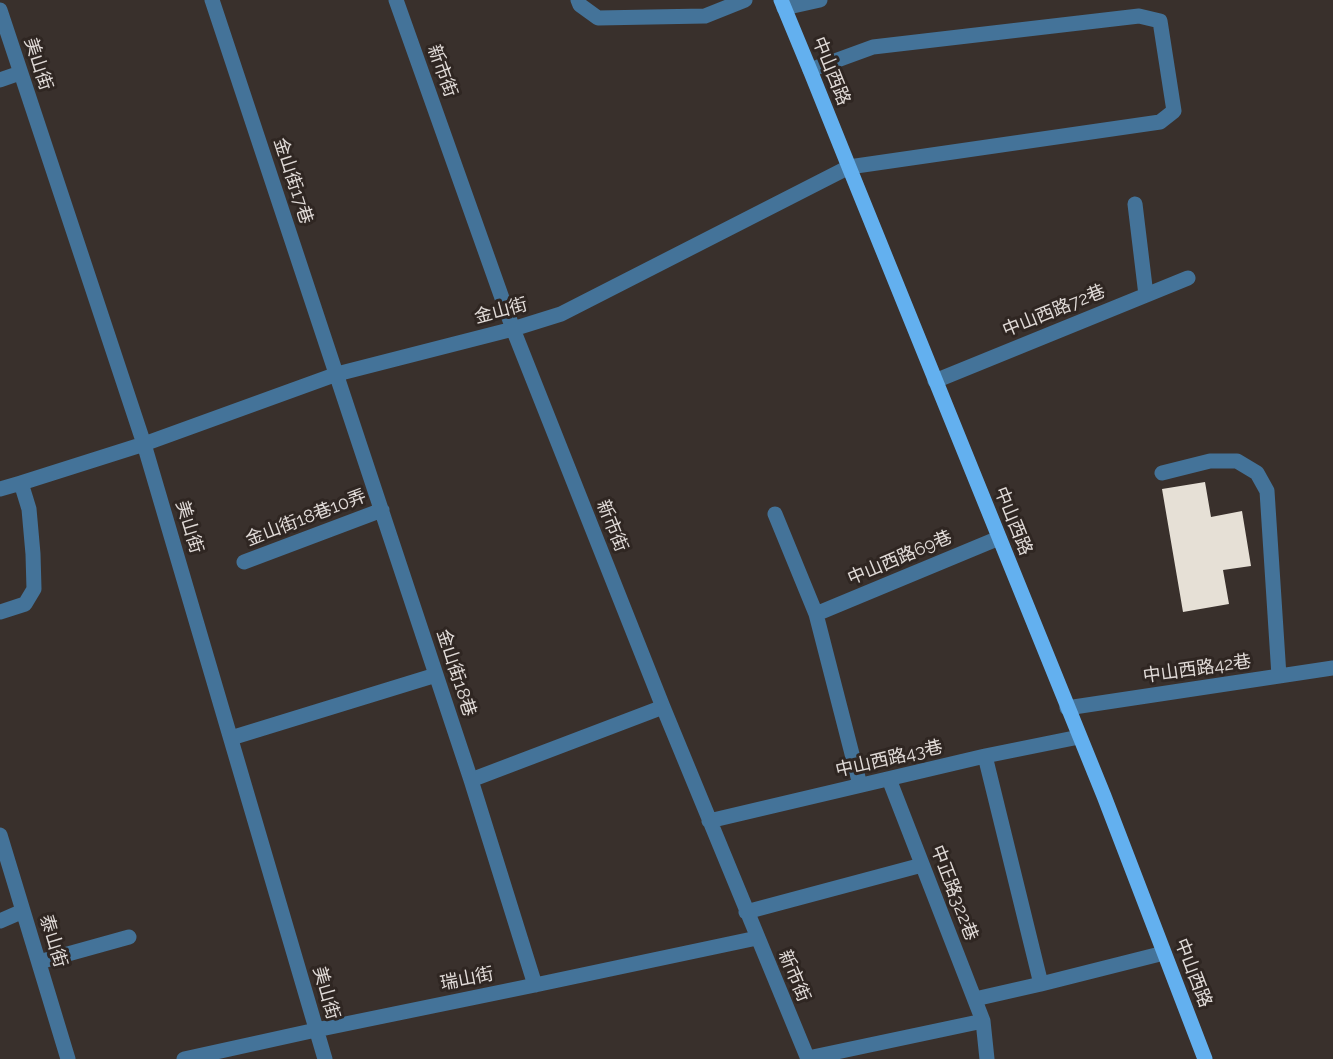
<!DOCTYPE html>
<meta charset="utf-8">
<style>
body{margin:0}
canvas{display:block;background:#39302c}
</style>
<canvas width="1333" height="1059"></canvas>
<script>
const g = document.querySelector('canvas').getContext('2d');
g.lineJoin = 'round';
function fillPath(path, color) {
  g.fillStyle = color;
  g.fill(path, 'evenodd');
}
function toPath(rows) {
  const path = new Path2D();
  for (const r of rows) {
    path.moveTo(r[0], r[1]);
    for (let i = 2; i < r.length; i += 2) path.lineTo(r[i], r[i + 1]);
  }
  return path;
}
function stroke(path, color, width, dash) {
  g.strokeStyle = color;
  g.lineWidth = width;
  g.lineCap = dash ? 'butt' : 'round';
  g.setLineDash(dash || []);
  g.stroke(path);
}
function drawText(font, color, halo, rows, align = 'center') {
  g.font = font + ' Raleway,"Noto Sans TC",sans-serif';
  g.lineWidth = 6;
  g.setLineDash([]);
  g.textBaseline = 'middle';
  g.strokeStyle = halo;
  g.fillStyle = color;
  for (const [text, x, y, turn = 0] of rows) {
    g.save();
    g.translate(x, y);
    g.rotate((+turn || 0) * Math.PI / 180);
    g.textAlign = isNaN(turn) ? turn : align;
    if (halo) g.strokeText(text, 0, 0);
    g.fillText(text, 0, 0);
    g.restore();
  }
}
fillPath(toPath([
 [1205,482,1211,517,1242,511,1251,566,1223,570,1229,604,1183,612,1162,489]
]), '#e6e0d6');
stroke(toPath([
 [212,0,471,780,535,985],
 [396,0,513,329,663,707,808,1059],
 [578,0,580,5,598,18,705,16,745,0],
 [784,8,820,0],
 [0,10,144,444,325,1059],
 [0,80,20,73],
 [1135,204,1146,295],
 [935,381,1188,278],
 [1162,473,1210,461,1237,461,1257,473,1267,491,1279,676],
 [0,489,21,483],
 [775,514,816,614,860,785],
 [244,562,382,510],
 [0,612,25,604,34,589,33,554,29,509,21,483,144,444,337,374,513,329,561,314,849,167,1160,122,1174,111,1160,21,1139,16,873,47,810,70],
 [816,614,999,538],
 [1067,708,1333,668],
 [231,738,436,675],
 [985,756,1041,984],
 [471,780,663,707],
 [709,821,985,756,1079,737],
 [0,835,68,1059],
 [746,912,922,865],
 [0,921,23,911],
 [39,962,129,937],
 [975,999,1041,984,1164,953],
 [983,1021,987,1059],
 [808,1058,983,1021,889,779],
 [184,1059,316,1030,535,985,757,938]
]), '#447399', 15);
stroke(toPath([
 [781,0,810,70,849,167,1104,796,1205,1059]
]), '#63b0ef', 15);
drawText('18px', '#e1dbd8', '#2f2622', [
 ["美山街",38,64,72],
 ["新市街",442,71,70],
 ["中山西路",831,71,68],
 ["金山街17巷",293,181,72],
 ["金山街",501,311,-15],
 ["中山西路72巷",1054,311,-22],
 ["金山街18巷10弄",306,518,-21],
 ["中山西路",1013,521,68],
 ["新市街",612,526,68],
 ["美山街",189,527,73],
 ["中山西路69巷",900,558,-23],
 ["中山西路42巷",1197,669,-8],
 ["金山街18巷",456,673,72],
 ["中山西路43巷",889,759,-13],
 ["中正路322巷",954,893,69],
 ["泰山街",53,941,73],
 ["中山西路",1193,973,69],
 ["新市街",794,976,67],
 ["瑞山街",467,979,-11],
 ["美山街",326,993,74]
]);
</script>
